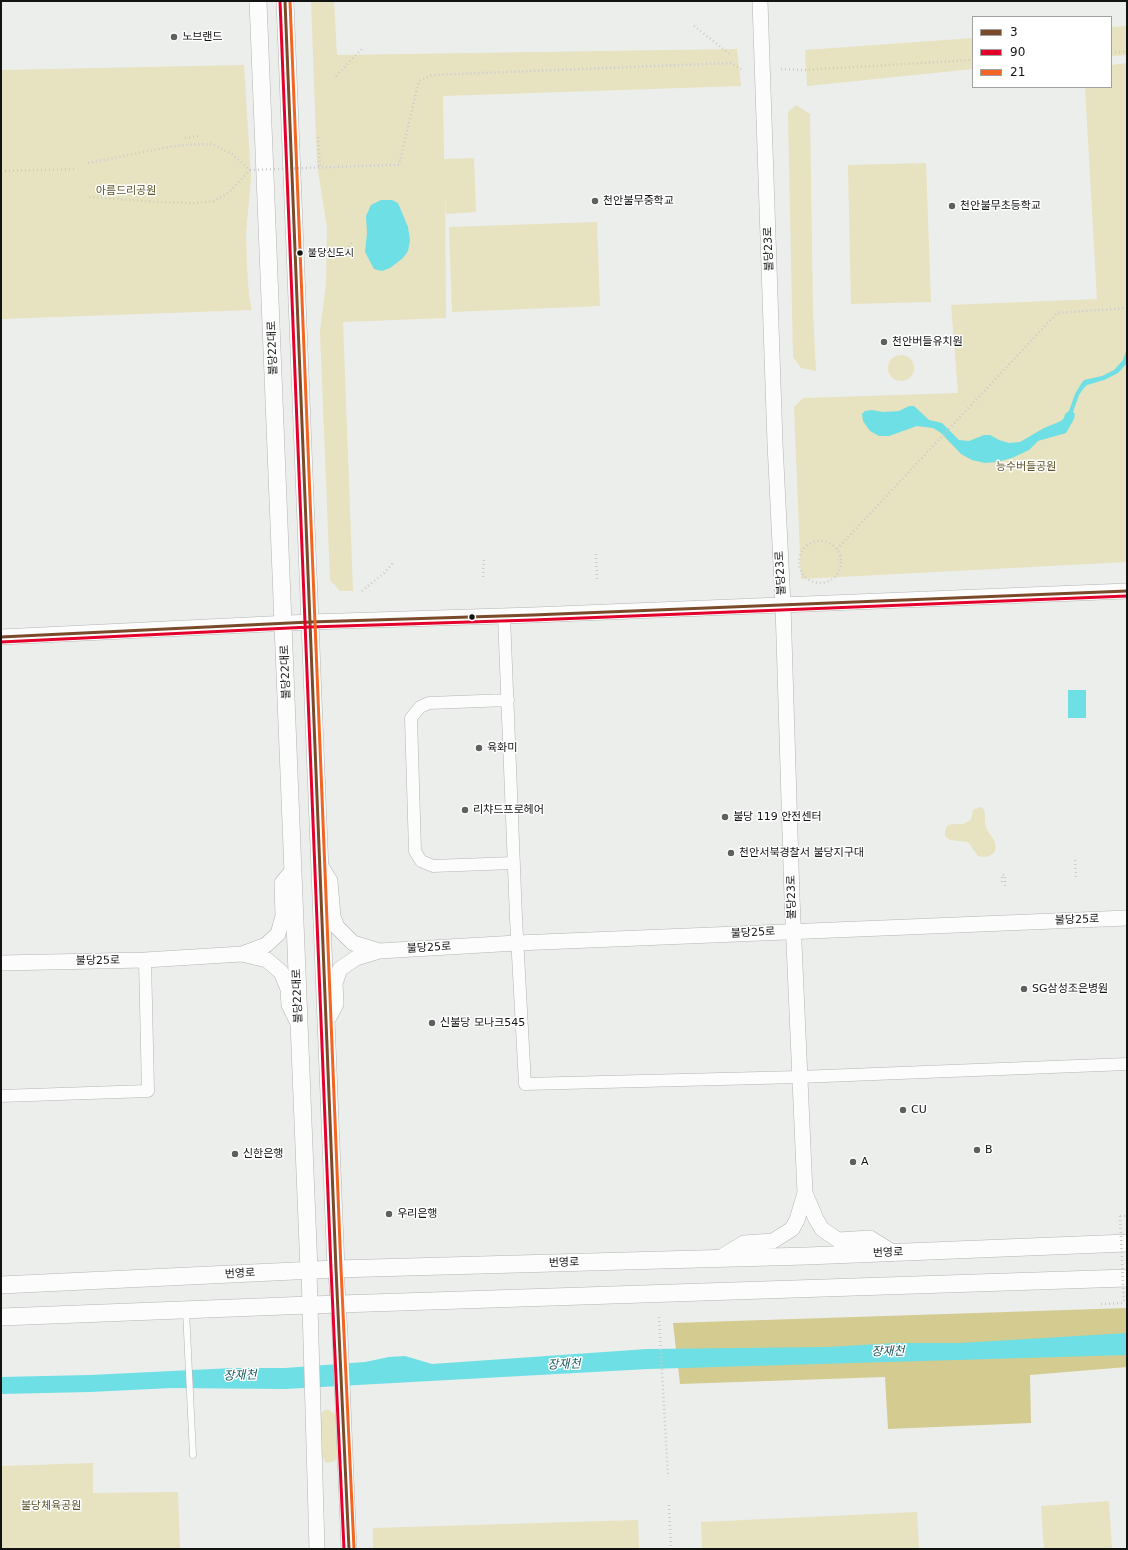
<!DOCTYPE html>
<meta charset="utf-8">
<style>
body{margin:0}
#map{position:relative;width:1128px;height:1550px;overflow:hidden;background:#eceeec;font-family:"DejaVu Sans",sans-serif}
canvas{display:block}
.frame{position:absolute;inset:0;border:2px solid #121412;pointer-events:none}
.legend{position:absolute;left:972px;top:16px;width:140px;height:72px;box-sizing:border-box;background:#fff;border:1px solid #a0a1a0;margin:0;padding:5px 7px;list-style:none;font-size:12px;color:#121412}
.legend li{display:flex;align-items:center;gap:8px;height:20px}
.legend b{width:20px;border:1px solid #a0a1a0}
</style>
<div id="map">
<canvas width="1128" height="1550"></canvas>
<div class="frame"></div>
<ul class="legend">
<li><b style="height:5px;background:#7a4b2a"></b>3</li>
<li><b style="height:5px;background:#e4002b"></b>90</li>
<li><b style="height:5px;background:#f26522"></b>21</li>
</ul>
</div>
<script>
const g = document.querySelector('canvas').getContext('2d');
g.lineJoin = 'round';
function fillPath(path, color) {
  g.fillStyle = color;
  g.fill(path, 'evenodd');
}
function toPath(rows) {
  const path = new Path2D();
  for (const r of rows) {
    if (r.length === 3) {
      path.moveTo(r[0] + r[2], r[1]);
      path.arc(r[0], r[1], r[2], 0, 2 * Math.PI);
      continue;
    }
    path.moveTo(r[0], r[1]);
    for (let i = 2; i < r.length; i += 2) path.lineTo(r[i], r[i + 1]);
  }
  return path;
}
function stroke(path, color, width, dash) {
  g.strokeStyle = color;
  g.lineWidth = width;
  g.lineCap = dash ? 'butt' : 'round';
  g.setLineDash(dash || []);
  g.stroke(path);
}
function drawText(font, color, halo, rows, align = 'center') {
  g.font = font + ' "DejaVu Sans","Noto Sans KR",sans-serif';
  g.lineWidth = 3;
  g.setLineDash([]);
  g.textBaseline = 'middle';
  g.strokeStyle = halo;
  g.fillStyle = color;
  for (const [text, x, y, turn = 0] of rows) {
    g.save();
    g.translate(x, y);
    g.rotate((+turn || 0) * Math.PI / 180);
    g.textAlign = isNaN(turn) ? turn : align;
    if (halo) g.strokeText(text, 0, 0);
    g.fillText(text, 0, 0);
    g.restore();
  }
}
fillPath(toPath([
 [311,1,334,1,337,55,737,49,741,86,443,96,444,159,474,158,476,212,446,214,445,192,446,318,343,322,353,591,340,591,330,580,320,331,326,284,327,228,317,164],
 [1127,26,1127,55,1111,56,1111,27],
 [973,38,973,69,807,86,805,50],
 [1127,63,1127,562,801,579,794,407,803,398,958,393,951,305,1097,299,1085,87,1111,87,1111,65],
 [244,65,251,178,246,234,247,266,249,296,252,310,1,319,1,70],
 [796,105,810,114,813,313,816,371,801,368,793,357,788,112],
 [926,163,931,302,851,304,848,165],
 [597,222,600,306,452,312,449,227],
 [901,368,13],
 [980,807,983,808,985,813,985,824,987,830,994,840,996,847,994,853,989,856,984,857,978,856,968,842,950,840,945,836,945,831,947,826,952,824,963,824,971,820,973,810],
 [325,1410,329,1410,335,1414,337,1457,335,1461,330,1462,326,1463,322,1456,320,1416,322,1412],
 [93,1463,93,1493,178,1492,180,1549,1,1549,1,1466],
 [1109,1501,1112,1549,1044,1549,1041,1506],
 [917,1512,919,1549,702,1549,701,1522],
 [638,1520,639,1549,373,1549,373,1528]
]), '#e7e2bf');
fillPath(toPath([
 [1127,1308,1127,1367,1030,1375,1031,1423,888,1429,885,1377,680,1384,673,1323]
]), '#d4cb90');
fillPath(toPath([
 [381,200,392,200,398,203,408,227,410,240,408,251,403,258,390,268,382,271,374,269,365,252,367,233,366,216,371,205],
 [1127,348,1127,363,1118,373,1104,380,1087,385,1083,389,1079,395,1073,412,1075,414,1074,419,1066,433,1038,441,1029,450,1012,458,997,462,985,463,972,460,961,454,941,433,933,428,917,426,889,436,879,436,870,431,863,421,862,414,865,411,872,410,883,412,899,411,909,406,914,406,929,420,942,423,959,440,969,441,984,435,990,435,999,440,1009,443,1020,442,1044,428,1061,421,1064,418,1065,414,1069,411,1075,394,1081,384,1084,380,1102,376,1114,370,1123,360],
 [1068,690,1086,690,1086,718,1068,718],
 [1127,1333,1127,1355,648,1369,285,1389,172,1388,90,1392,1,1394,1,1377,90,1375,233,1368,285,1368,365,1362,389,1357,405,1356,432,1364,647,1349,827,1347,896,1343,960,1343]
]), '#6edfe4');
const service = toPath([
 [186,1311,193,1455]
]);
const minor = toPath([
 [504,616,516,918,525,1084,799,1077,1127,1064],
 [508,700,429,703,420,707,411,718,415,851,421,861,433,866,514,863],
 [1,1096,148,1091,145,960]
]);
const tertiary = toPath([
 [760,1,775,443,783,605,792,898,805,1193,816,1219,822,1229,838,1240,870,1238,894,1253],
 [1,637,310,622,533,615,1127,591],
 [320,865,330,881,333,917,337,927,353,943,379,951],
 [242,954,267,960,281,972,288,989,289,1005,299,1025],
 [1,963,145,960,242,954,266,945,278,934,283,916,282,883,293,870],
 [326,1023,336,1004,335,983,340,969,356,958,379,951,517,943,1127,918],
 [718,1259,744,1243,773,1241,792,1229,797,1220,805,1193],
 [336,1269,340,1334,349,1549],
 [309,1271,317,1549]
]);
const secondary = toPath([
 [258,1,309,1271],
 [285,1,336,1269],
 [1,1285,336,1269,807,1256,1127,1243],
 [1,1317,310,1305,1127,1278]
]);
stroke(service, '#b2b4b2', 7);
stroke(minor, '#b2b4b2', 13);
stroke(tertiary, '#b2b4b2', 16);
stroke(secondary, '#b2b4b2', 18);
stroke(toPath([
 [694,26,731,55],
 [1111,52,1127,52],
 [781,69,804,70,973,60],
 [336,76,362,49],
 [318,137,320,167],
 [185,138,200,136],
 [88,163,169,147,185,145,212,144,232,154,250,170,229,192,214,201,194,203,158,202,89,197],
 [390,165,399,165,419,81,432,75,731,63,744,71],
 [1,171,76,169],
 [346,250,353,241],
 [820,562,21],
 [837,549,1057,313,1127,308],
 [596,554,597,579],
 [483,577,484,557],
 [362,591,384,573,394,562],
 [1075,860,1076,877],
 [1002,882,1002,875,1005,875,1005,886],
 [1120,1216,1127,1216],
 [1101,1304,1124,1303],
 [659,1317,668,1477],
 [669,1505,671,1549]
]), '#cbcbcb', 2.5, [1, 3]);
stroke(service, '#fcfcfc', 6);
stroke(minor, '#fcfcfc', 12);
stroke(tertiary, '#fcfcfc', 15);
stroke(secondary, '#fcfcfc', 17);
stroke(toPath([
 [250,170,390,165],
 [1120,1216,1124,1303]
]), '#cbcbcb', 2.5, [1, 3]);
stroke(toPath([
 [285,1,336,1269,349,1549],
 [1,637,310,622,533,615,1127,591]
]), '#7a4b2a', 3);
stroke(toPath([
 [280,1,331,1269,344,1549],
 [1,642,310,627,533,620,1127,596]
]), '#e4002b', 3);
stroke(toPath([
 [290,1,341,1269,354,1549]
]), '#f26522', 3);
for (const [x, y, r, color] of [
 [174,37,4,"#5e605e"],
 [595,201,4,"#5e605e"],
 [952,206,4,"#5e605e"],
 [300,253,3.5,"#121412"],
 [884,342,4,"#5e605e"],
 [472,617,3.5,"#121412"],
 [479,748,4,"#5e605e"],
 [465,810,4,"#5e605e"],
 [725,817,4,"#5e605e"],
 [731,853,4,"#5e605e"],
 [1024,989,4,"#5e605e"],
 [432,1023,4,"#5e605e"],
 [903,1110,4,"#5e605e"],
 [977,1150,4,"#5e605e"],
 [235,1154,4,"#5e605e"],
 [853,1162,4,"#5e605e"],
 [389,1214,4,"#5e605e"]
]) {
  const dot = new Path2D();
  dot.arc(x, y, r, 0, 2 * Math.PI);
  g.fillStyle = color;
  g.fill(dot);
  stroke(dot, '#fff', 1.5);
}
drawText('10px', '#121412', '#fff', [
 ["불당신도시",308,253]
], 'left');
drawText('11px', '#121412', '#fff', [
 ["노브랜드",182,37],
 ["천안불무중학교",603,201],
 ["천안불무초등학교",960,206],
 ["천안버들유치원",892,342],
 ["육화미",487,748],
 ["리챠드프로헤어",473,810],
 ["불당 119 안전센터",733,817],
 ["천안서북경찰서 불당지구대",739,853],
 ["SG삼성조은병원",1032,989],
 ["신불당 모나크545",440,1023],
 ["CU",911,1110],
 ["B",985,1150],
 ["신한은행",243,1154],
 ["A",861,1162],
 ["우리은행",397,1214]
], 'left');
drawText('11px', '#5c5429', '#fff', [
 ["아름드리공원",126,191],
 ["능수버들공원",1026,467],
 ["불당체육공원",51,1506]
]);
drawText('11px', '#121412', '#fff', [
 ["불당23로",769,249,-92],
 ["불당22대로",273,348,-92],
 ["불당23로",781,573,-93],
 ["불당22대로",286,672,-92],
 ["불당23로",792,897,-91],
 ["불당25로",1077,920,-2],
 ["불당25로",753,933,-3],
 ["불당25로",429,948,-3],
 ["불당25로",98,961,-1],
 ["불당22대로",298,996,-92],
 ["번영로",888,1253,-2],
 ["번영로",564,1263,-2],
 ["번영로",240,1274,-3]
]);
drawText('italic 12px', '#19585c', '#fff', [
 ["장재천",888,1352,-1],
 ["장재천",564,1365,-2],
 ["장재천",240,1376,-2]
]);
</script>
